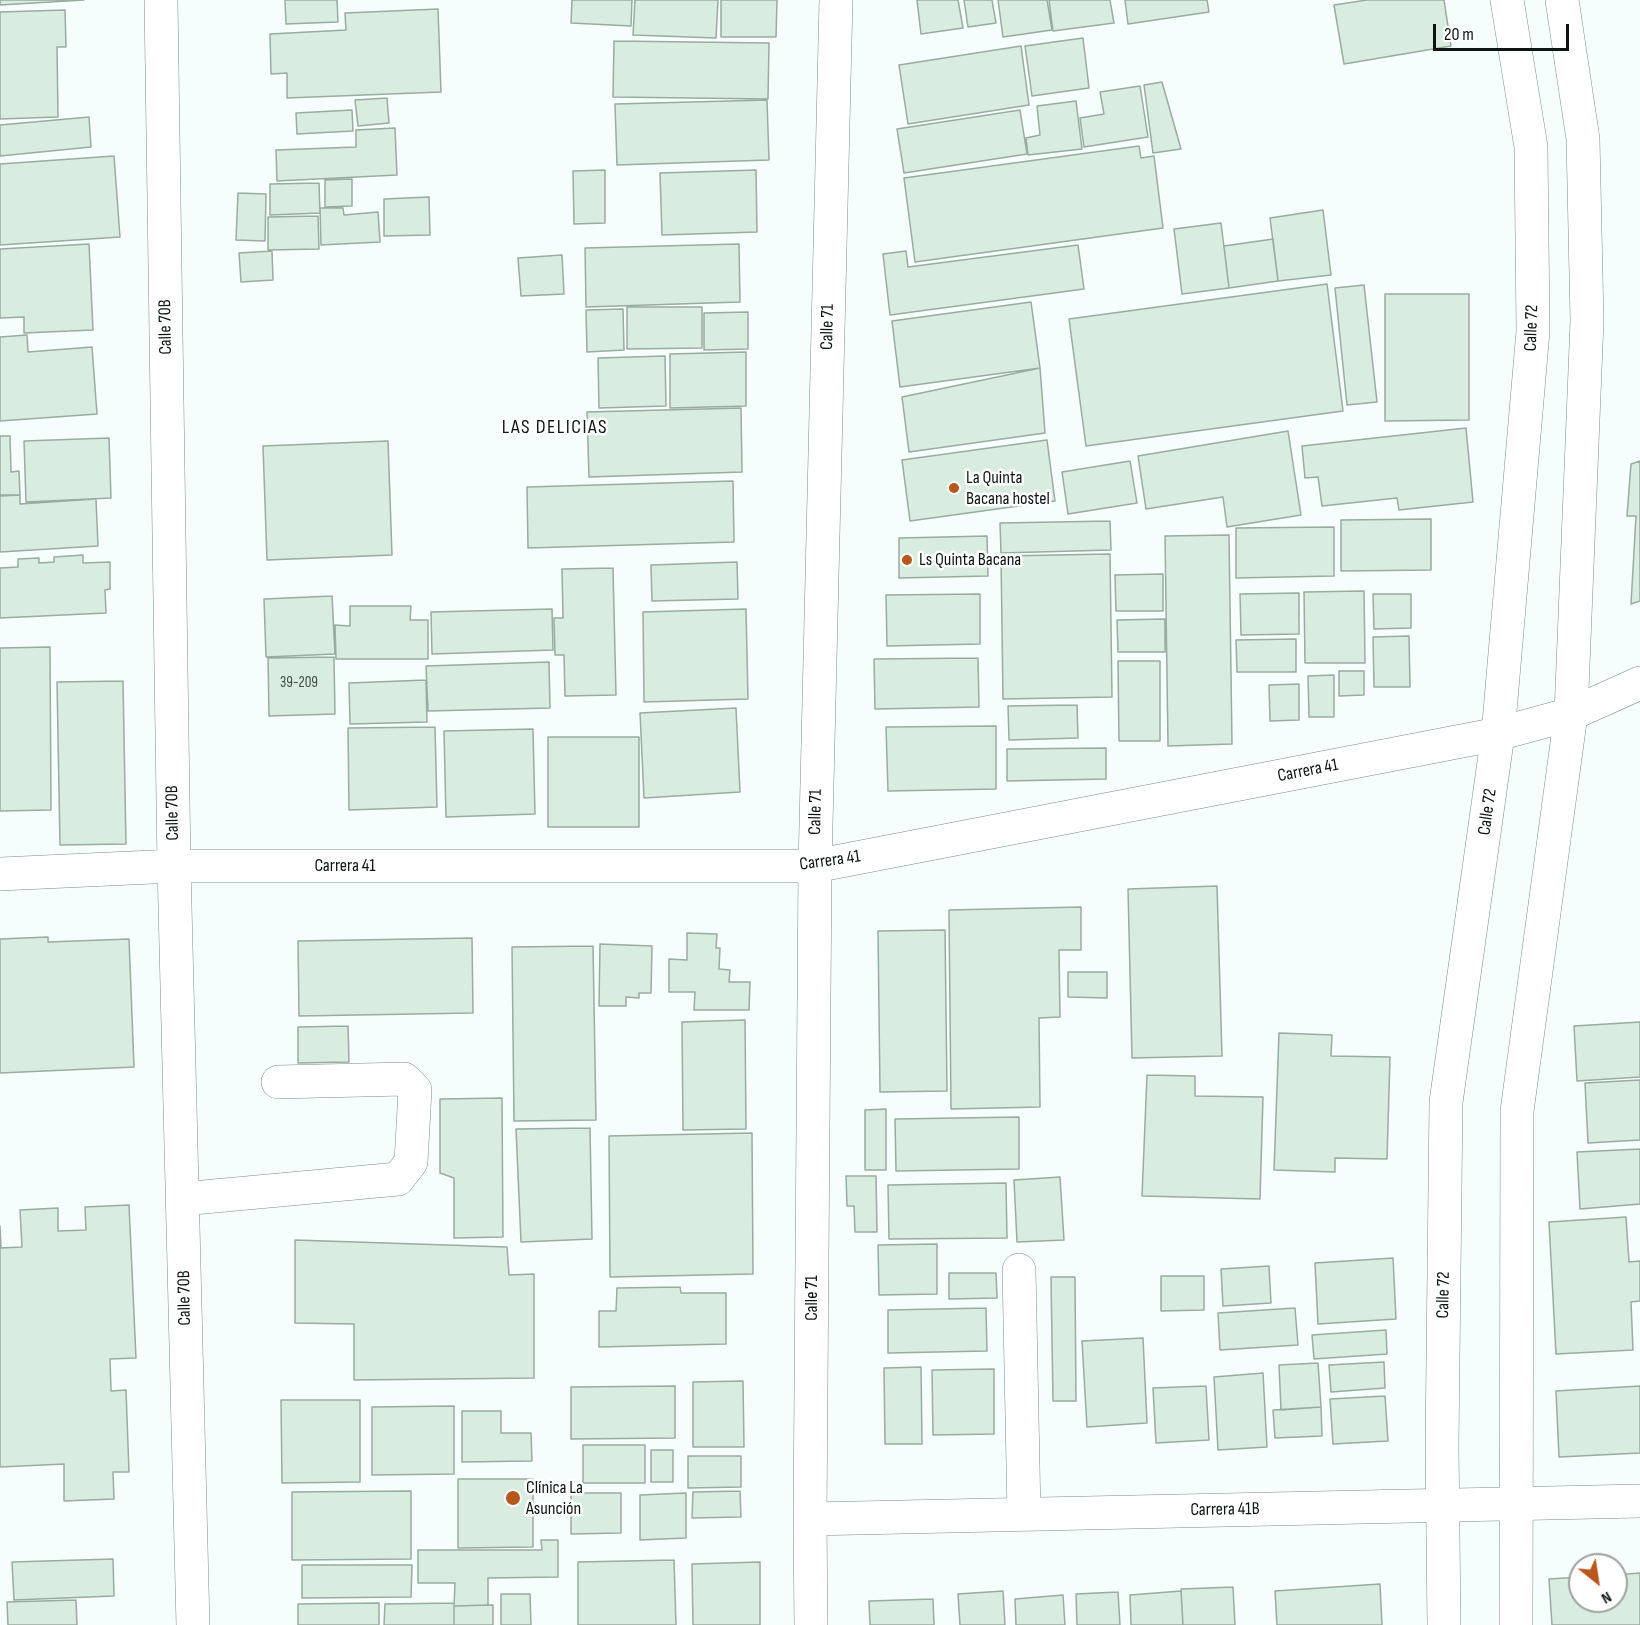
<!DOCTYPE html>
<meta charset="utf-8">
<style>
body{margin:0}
#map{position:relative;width:1640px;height:1625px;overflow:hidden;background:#f5fefc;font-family:"Sofia Sans Condensed",sans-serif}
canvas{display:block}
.north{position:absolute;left:1568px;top:1553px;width:60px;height:60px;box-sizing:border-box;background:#fff;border:2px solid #9ea1a1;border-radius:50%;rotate:150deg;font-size:16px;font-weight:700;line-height:24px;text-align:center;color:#0c1513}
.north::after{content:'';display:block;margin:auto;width:21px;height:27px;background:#b8561c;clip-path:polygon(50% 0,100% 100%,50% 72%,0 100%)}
.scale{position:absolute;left:1433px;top:24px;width:136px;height:27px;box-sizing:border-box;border:3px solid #0c1513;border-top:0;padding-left:8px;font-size:18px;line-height:21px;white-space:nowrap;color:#0c1513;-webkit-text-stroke:4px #fff;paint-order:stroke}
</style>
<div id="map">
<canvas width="1640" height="1625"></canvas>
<div class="north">N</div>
<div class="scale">20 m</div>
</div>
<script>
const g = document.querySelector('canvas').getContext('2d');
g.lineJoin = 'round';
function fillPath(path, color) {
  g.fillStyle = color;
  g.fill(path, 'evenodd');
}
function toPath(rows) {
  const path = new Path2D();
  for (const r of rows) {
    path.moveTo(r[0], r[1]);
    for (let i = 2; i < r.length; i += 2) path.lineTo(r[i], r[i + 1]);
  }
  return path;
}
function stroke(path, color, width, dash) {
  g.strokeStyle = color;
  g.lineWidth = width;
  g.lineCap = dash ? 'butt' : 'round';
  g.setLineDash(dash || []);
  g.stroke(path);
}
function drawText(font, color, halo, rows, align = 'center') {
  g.font = font + ' "Sofia Sans Condensed",sans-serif';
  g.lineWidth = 5;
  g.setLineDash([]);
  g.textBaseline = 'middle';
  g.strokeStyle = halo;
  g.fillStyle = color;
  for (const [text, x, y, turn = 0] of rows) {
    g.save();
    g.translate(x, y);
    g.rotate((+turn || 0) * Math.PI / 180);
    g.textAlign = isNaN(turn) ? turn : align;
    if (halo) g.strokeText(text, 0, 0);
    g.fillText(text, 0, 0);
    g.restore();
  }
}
const building = toPath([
 [0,0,84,0,0,5,0,0],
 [285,0,337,0,338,22,286,24,285,0],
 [572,0,632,0,631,26,571,23,572,0],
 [635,0,718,0,716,38,633,35,635,0],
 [721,0,777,0,776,37,721,37,721,0],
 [917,0,958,0,963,28,921,34,917,0],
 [964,0,992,0,996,23,968,27,964,0],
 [998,0,1047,0,1052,30,1003,37,998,0],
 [1049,0,1110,0,1114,23,1053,31,1049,0],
 [1125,0,1207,0,1209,12,1128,24,1125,0],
 [1367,0,1444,0,1451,46,1344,64,1334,5,1367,0],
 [438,9,441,92,287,98,287,73,271,74,270,34,346,30,345,13,438,9],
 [65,10,66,47,57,47,58,117,0,119,0,12,65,10],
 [1083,38,1089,88,1032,96,1025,46,1083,38],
 [614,41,769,43,768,99,613,97,614,41],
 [1021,46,1029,105,908,124,899,65,1021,46],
 [1162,82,1181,149,1153,153,1144,85,1162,82],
 [1140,86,1148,137,1084,147,1080,118,1104,114,1100,92,1140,86],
 [387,98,389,123,358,126,355,100,387,98],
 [767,100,769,160,617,165,615,104,767,100],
 [1076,101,1082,149,1028,155,1026,138,1040,135,1037,106,1076,101],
 [352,110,353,131,297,134,296,113,352,110],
 [1020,110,1027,154,904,173,897,129,1020,110],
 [89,117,91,147,0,156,0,125,89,117],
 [395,128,397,175,277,181,276,150,356,147,356,130,395,128],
 [1139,146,1141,158,1154,156,1163,228,915,262,904,178,1139,146],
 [114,156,120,237,0,245,0,164,114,156],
 [605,170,605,223,574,224,573,171,605,170],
 [756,170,757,232,662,235,660,173,756,170],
 [352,179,352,206,325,207,325,180,352,179],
 [319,183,320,213,270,215,270,184,319,183],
 [238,193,266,194,265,241,236,240,238,193],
 [429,197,430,235,384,236,384,199,429,197],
 [320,208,343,208,344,215,378,212,380,242,321,245,320,208],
 [1323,210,1331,275,1278,281,1270,218,1323,210],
 [318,216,319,249,268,250,268,217,318,216],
 [1221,223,1229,288,1182,294,1174,229,1221,223],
 [1273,239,1278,281,1229,288,1224,246,1273,239],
 [89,244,93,330,24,333,24,317,0,318,0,249,89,244],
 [739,244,740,302,586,307,585,248,739,244],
 [1078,245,1084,289,890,315,883,254,906,251,908,267,1078,245],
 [272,251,273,280,241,282,239,253,272,251],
 [562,255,564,294,521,296,518,258,562,255],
 [1327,284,1343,411,1086,446,1069,319,1327,284],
 [1364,285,1377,402,1347,405,1335,288,1364,285],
 [1385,294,1469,294,1469,420,1385,421,1385,294],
 [1031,302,1040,368,900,387,892,321,1031,302],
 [627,307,702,307,702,348,627,349,627,307],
 [623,309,624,350,587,352,586,310,623,309],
 [748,312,748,349,704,350,704,313,748,312],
 [27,335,28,352,92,347,97,414,0,421,0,337,27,335],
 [746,352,746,406,670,408,670,354,746,352],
 [665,356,666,406,599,408,598,358,665,356],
 [1040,368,1045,433,909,452,902,397,1040,368],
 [741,408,742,472,589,477,587,412,741,408],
 [1466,428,1473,502,1399,510,1397,498,1322,506,1318,477,1305,478,1302,446,1466,428],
 [1288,431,1301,515,1227,527,1223,497,1146,509,1138,456,1288,431],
 [0,436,10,436,11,472,19,471,20,495,0,495,0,436],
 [109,438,111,498,26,502,24,441,109,438],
 [1047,440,1055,501,910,521,902,460,1047,440],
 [388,441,392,555,267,560,263,446,388,441],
 [1130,461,1137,503,1068,514,1062,472,1130,461],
 [1640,461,1640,601,1631,604,1636,516,1627,516,1631,464,1640,461],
 [733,481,734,542,528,548,527,487,733,481],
 [20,495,20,504,96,499,98,546,0,552,0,496,20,495],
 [1431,519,1431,570,1341,571,1341,520,1431,519],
 [1110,521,1111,550,1001,553,1000,523,1110,521],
 [1334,527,1334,576,1236,578,1236,528,1334,527],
 [1229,535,1232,744,1168,746,1165,536,1229,535],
 [987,536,988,576,899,578,899,538,987,536],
 [1110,554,1112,697,1003,699,1001,556,1110,554],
 [83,555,83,563,110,562,110,589,105,590,106,613,0,618,0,568,18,567,18,559,39,558,39,563,54,562,54,557,83,555],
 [737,562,738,599,652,601,651,565,737,562],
 [613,568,616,695,565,696,564,655,555,655,554,618,563,618,562,569,613,568],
 [1163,574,1163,611,1116,611,1115,575,1163,574],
 [1364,591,1365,663,1305,663,1304,592,1364,591],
 [1299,593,1299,634,1241,635,1240,594,1299,593],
 [980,594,980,644,887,646,886,595,980,594],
 [1373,594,1411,594,1411,628,1374,629,1373,594],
 [332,596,335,654,266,657,264,599,332,596],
 [350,606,411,606,410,620,428,620,428,659,336,659,335,625,350,626,350,606],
 [552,609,553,650,432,654,431,612,552,609],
 [746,609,748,699,644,702,643,612,746,609],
 [1165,619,1165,652,1118,652,1117,620,1165,619],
 [1409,636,1410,687,1374,687,1373,637,1409,636],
 [1296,639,1296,672,1237,672,1236,640,1296,639],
 [50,647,51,810,0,811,0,648,50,647],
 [334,657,335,714,269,716,268,658,334,657],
 [978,658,979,707,875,709,874,659,978,658],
 [1118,661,1160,661,1160,741,1119,741,1118,661],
 [549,662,550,708,428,711,426,666,549,662],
 [1339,671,1364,671,1364,695,1339,696,1339,671],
 [1334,675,1334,717,1309,717,1308,676,1334,675],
 [426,680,427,722,350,724,349,683,426,680],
 [123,681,126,844,60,845,57,682,123,681],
 [1299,684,1299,720,1270,721,1269,685,1299,684],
 [1077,705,1078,738,1009,740,1008,706,1077,705],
 [736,708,740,792,644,798,640,713,736,708],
 [996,726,996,789,888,791,886,727,996,726],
 [435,727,437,807,349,810,348,728,435,727],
 [533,729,535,814,446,817,444,731,533,729],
 [548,737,639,737,639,827,548,827,548,737],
 [1106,748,1106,779,1007,781,1007,749,1106,748],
 [1217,886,1222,1056,1132,1058,1128,889,1217,886],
 [1081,907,1081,950,1059,950,1060,1017,1039,1018,1040,1107,951,1109,949,910,1081,907],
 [945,930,947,1091,880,1092,878,931,945,930],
 [687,933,717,934,716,948,720,948,719,969,730,970,729,982,750,982,749,1010,694,1010,695,992,669,992,669,959,687,960,687,933],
 [48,937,48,942,129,939,134,1067,0,1073,0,939,48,937],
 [472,938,473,1013,299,1016,298,941,472,938],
 [600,944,652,946,651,993,639,993,639,998,626,997,626,1006,599,1006,600,944],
 [593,946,596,1120,514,1121,512,947,593,946],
 [1068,972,1107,972,1107,998,1068,997,1068,972],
 [745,1020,746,1129,683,1130,682,1022,745,1020],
 [1640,1022,1640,1077,1577,1081,1574,1026,1640,1022],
 [348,1026,349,1062,298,1063,298,1027,348,1026],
 [1279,1033,1332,1035,1331,1056,1390,1057,1387,1159,1335,1158,1335,1172,1274,1170,1279,1033],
 [1147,1075,1195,1076,1195,1096,1263,1097,1260,1199,1142,1196,1147,1075],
 [1640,1080,1640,1140,1588,1143,1585,1083,1640,1080],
 [502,1098,503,1237,454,1238,454,1178,440,1173,440,1099,502,1098],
 [886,1109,886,1170,865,1170,865,1110,886,1109],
 [1019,1117,1019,1169,896,1171,895,1119,1019,1117],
 [590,1128,592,1239,521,1242,516,1129,590,1128],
 [752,1133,753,1274,610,1277,609,1136,752,1133],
 [1640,1149,1640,1204,1580,1209,1577,1152,1640,1149],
 [846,1176,876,1176,877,1232,855,1232,854,1206,847,1206,846,1176],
 [1060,1177,1064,1240,1017,1242,1014,1180,1060,1177],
 [1006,1183,1007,1238,889,1239,888,1185,1006,1183],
 [129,1205,136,1358,110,1359,111,1391,126,1390,129,1472,113,1472,114,1499,64,1501,64,1464,0,1467,0,1226,1,1248,22,1247,20,1210,58,1208,58,1231,86,1230,85,1207,129,1205],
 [1626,1217,1629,1262,1640,1261,1640,1301,1631,1302,1633,1350,1556,1354,1549,1222,1626,1217],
 [295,1240,507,1247,509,1275,534,1274,534,1378,354,1380,354,1324,295,1323,295,1240],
 [937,1244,937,1294,879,1295,878,1245,937,1244],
 [1393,1258,1396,1319,1318,1324,1315,1263,1393,1258],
 [1269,1266,1271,1303,1223,1306,1221,1269,1269,1266],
 [949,1273,996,1273,997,1298,949,1299,949,1273],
 [1161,1276,1204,1276,1204,1310,1161,1311,1161,1276],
 [1051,1277,1075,1277,1076,1401,1053,1401,1051,1277],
 [680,1287,681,1293,726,1293,726,1344,599,1347,599,1311,616,1311,617,1288,680,1287],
 [986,1308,987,1351,888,1353,888,1310,986,1308],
 [1295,1308,1298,1345,1220,1350,1218,1313,1295,1308],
 [1386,1330,1387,1354,1314,1359,1312,1335,1386,1330],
 [1143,1338,1147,1423,1087,1427,1082,1341,1143,1338],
 [1384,1362,1385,1388,1331,1392,1329,1365,1384,1362],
 [1318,1363,1321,1407,1281,1410,1279,1365,1318,1363],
 [921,1367,922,1444,885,1444,884,1368,921,1367],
 [994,1369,994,1434,933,1435,932,1370,994,1369],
 [1263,1373,1267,1447,1218,1450,1214,1377,1263,1373],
 [743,1381,744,1447,693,1447,693,1382,743,1381],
 [675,1386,675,1438,571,1439,571,1387,675,1386],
 [1206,1386,1209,1440,1156,1443,1153,1388,1206,1386],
 [1640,1386,1640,1453,1559,1457,1556,1391,1640,1386],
 [1385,1396,1388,1441,1333,1444,1330,1399,1385,1396],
 [281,1400,360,1400,360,1482,282,1483,281,1400],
 [454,1406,454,1474,372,1475,372,1407,454,1406],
 [1321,1407,1322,1436,1275,1438,1273,1410,1321,1407],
 [462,1411,501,1411,501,1433,531,1433,532,1461,462,1462,462,1411],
 [583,1445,645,1445,645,1483,583,1483,583,1445],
 [651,1450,673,1450,673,1482,651,1482,651,1450],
 [688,1456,741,1456,741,1487,688,1488,688,1456],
 [458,1479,533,1479,533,1547,458,1548,458,1479],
 [411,1491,411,1559,292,1560,292,1492,411,1491],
 [740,1491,741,1517,692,1518,693,1492,740,1491],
 [571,1493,621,1493,621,1533,571,1534,571,1493],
 [686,1493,686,1538,640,1540,640,1495,686,1493],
 [541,1540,558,1540,558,1577,488,1578,488,1605,454,1606,455,1583,418,1583,418,1550,542,1550,541,1540],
 [113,1559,114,1596,14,1600,12,1562,113,1559],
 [674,1560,676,1625,578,1625,578,1562,674,1560],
 [760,1562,760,1625,693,1625,692,1564,760,1562],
 [302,1565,412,1565,411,1597,302,1598,302,1565],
 [1640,1573,1640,1625,1552,1625,1549,1579,1580,1577,1580,1601,1616,1601,1616,1575,1640,1573],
 [1380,1584,1382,1625,1277,1625,1275,1591,1380,1584],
 [1233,1587,1235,1625,1183,1625,1181,1589,1233,1587],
 [1003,1591,1005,1625,960,1625,958,1594,1003,1591],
 [1181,1591,1183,1625,1131,1625,1130,1595,1181,1591],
 [1118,1592,1120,1625,1077,1625,1076,1594,1118,1592],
 [501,1594,530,1594,531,1625,501,1625,501,1594],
 [1063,1595,1065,1625,1016,1625,1015,1599,1063,1595],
 [933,1599,934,1625,870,1625,869,1601,933,1599],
 [76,1600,77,1625,8,1625,7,1602,76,1600],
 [379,1603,379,1625,298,1625,298,1604,379,1603],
 [454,1603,454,1625,384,1625,385,1604,454,1603],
 [493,1605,493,1625,454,1625,454,1606,493,1605]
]);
fillPath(building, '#d9ece0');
stroke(building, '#9aaba0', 1.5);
const minor = toPath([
 [161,0,174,866,193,1625],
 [0,874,174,866,815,866,1498,734,1571,714,1640,683],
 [182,1199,398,1179,411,1162,415,1090,404,1079,278,1082],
 [1019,1270,1024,1514],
 [810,1519,1640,1501],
 [811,1625,810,1519,815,866,836,0]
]);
const major = toPath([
 [1444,1625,1442,1445,1446,1102,1498,734,1533,331,1531,147,1507,0],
 [1516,1625,1517,1111,1571,714,1587,321,1583,139,1562,0]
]);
stroke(minor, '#7a908c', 34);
stroke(major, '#7a908c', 34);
stroke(minor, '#fff', 33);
stroke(major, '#fff', 33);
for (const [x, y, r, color] of [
 [954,488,6,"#b8561c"],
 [907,560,6,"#b8561c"],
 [513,1498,8,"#b8561c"]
]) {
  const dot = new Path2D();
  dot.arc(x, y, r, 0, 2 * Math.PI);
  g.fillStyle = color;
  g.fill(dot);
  stroke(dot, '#fff', 2);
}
drawText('15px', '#3f4b46', null, [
 ["39-209",299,683]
]);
drawText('18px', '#0c1513', '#fff', [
 ["Calle 70B",166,327,-91],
 ["Calle 71",828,327,-89],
 ["Calle 72",1532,328,-88],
 ["Carrera 41",1308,771,-11],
 ["Calle 71",816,812,-89],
 ["Calle 72",1488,812,-82],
 ["Calle 70B",173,813,-91],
 ["Carrera 41",830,861,-8],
 ["Carrera 41",345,866],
 ["Calle 72",1444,1295,-89],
 ["Calle 70B",185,1298,-91],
 ["Calle 71",812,1298,-90],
 ["Carrera 41B",1225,1510,-1]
]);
drawText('18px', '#0c1513', '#fff', [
 ["La Quinta",966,478],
 ["Bacana hostel",966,499],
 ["Ls Quinta Bacana",919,560],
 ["Clínica La",526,1488],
 ["Asunción",526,1509]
], 'left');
g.letterSpacing = '1.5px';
drawText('20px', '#0c1513', '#fff', [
 ["LAS DELICIAS",555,428]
]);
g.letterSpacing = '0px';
</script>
